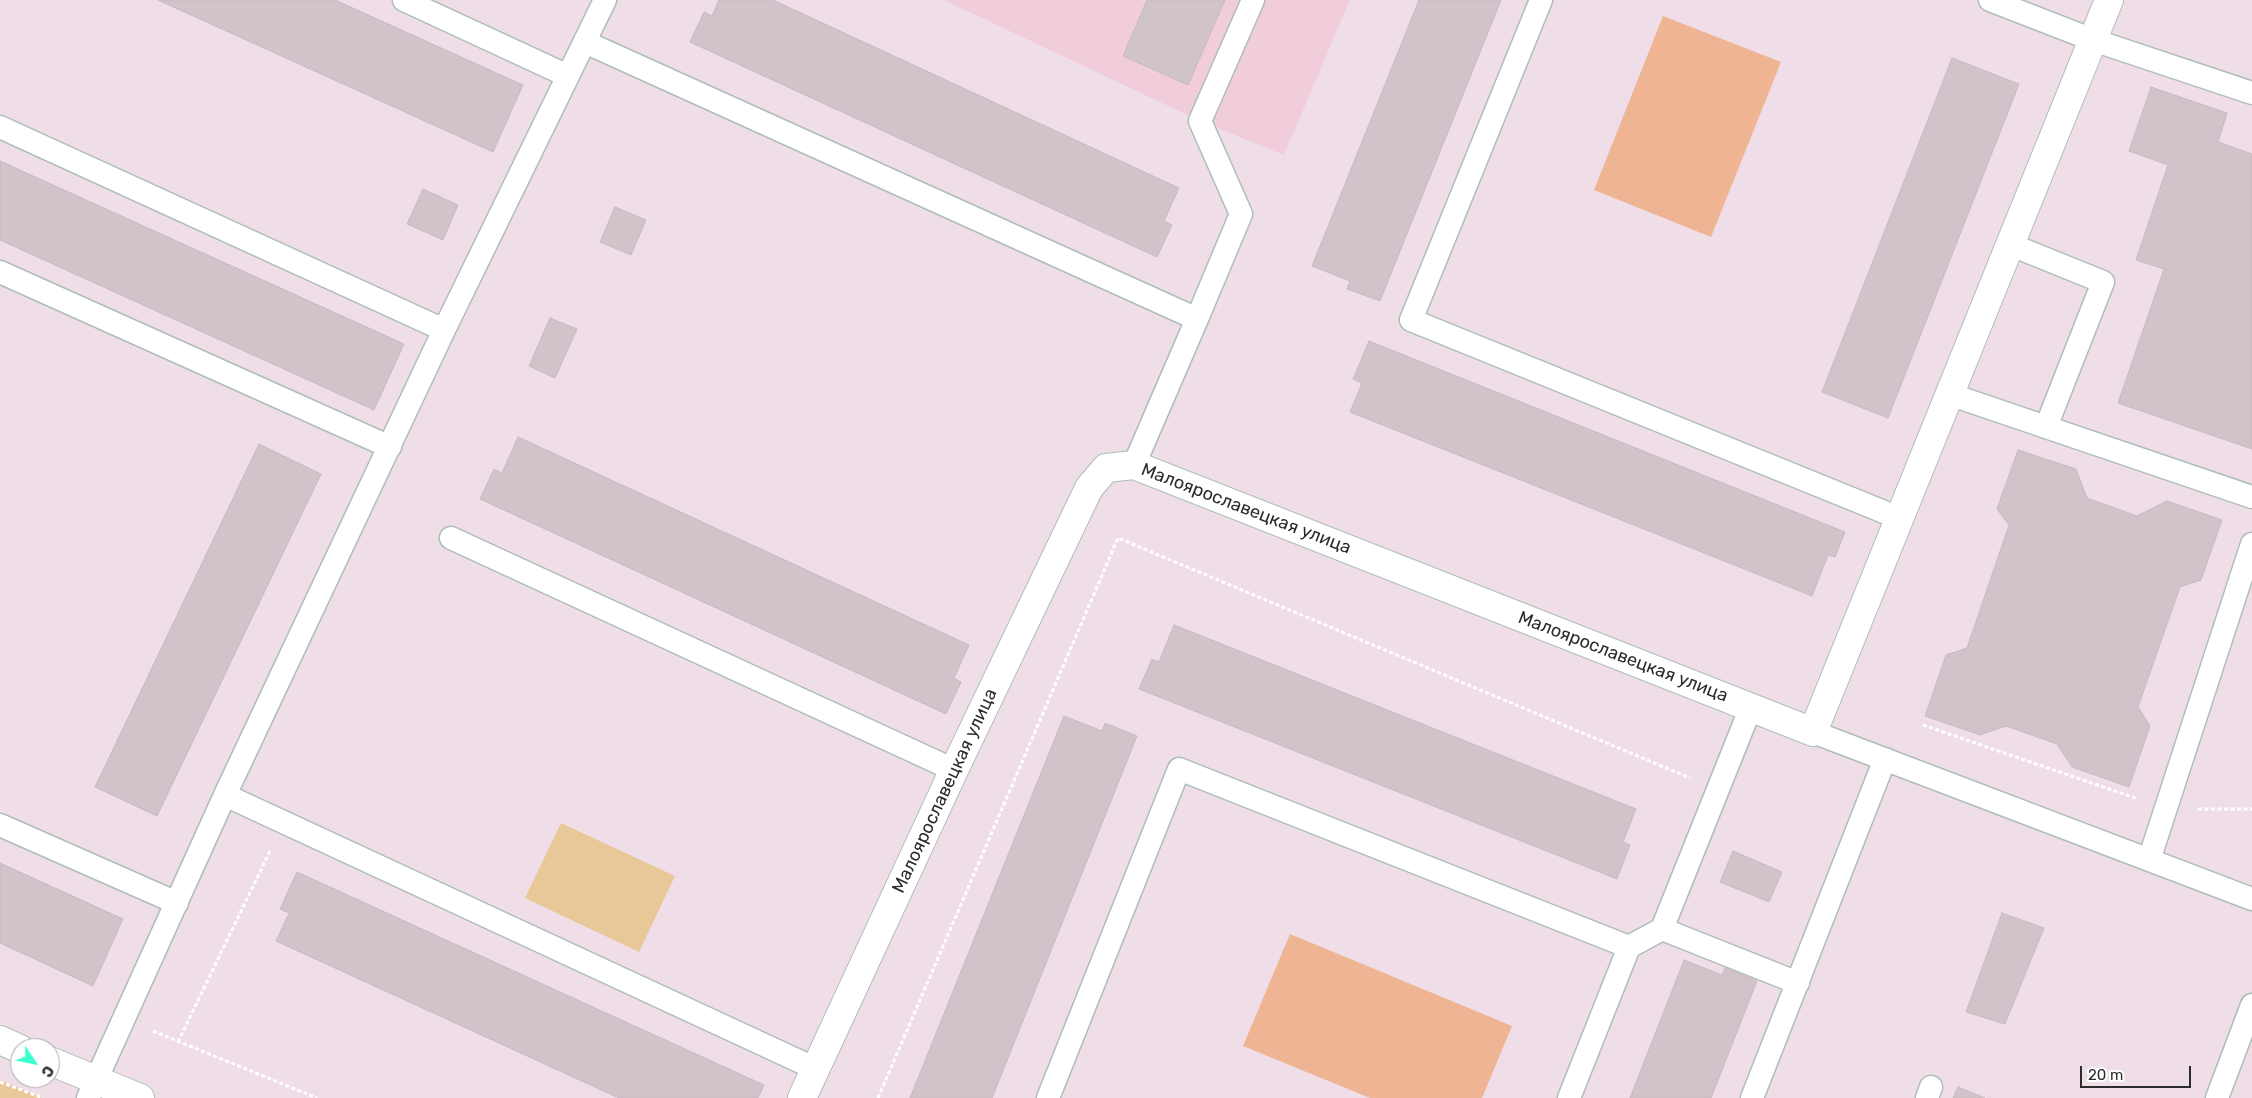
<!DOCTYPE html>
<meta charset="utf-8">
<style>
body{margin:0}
#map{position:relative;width:2252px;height:1098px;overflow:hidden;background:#efdee7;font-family:Rubik,sans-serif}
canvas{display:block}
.north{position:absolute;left:10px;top:1038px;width:50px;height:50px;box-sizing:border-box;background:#fff;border:1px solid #ababab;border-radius:50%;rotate:124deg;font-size:14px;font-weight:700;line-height:20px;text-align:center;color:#2c2c2c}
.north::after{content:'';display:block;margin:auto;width:18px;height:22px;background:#3bffcc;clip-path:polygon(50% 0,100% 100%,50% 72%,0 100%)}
.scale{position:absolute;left:2080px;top:1066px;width:111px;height:22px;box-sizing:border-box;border:2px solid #2c2c2c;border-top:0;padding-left:6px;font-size:15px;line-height:18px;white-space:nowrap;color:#2c2c2c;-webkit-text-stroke:4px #fff;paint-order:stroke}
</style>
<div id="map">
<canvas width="2252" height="1098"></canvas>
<div class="north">С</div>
<div class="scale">20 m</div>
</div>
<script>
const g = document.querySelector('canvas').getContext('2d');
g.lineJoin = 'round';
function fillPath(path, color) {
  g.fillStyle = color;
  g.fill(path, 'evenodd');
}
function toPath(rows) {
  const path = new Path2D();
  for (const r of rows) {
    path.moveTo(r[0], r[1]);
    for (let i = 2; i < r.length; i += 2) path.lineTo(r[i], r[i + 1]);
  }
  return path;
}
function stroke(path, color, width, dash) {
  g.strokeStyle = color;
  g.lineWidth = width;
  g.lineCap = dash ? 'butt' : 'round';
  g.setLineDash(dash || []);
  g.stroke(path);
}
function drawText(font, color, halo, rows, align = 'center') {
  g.font = font + ' Rubik,sans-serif';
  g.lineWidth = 4;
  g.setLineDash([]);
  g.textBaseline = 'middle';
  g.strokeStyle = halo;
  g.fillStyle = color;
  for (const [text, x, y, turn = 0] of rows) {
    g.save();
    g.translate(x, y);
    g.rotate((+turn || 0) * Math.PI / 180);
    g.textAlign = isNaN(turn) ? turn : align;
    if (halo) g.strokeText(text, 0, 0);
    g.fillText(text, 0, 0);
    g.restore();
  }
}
fillPath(toPath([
 [944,0,1350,0,1284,155,1200,121]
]), '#f1cddb');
fillPath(toPath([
 [561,823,675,876,639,952,525,898],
 [0,1080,43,1098,0,1098]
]), '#e8c798');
fillPath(toPath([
 [1663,16,1781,62,1711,237,1594,190],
 [1290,934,1512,1026,1482,1098,1370,1098,1243,1046]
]), '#efb494');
const building = toPath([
 [158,0,335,0,523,85,493,152,158,0],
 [719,0,773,0,1179,188,1164,221,1172,225,1157,257,690,42,704,12,712,16,719,0],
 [1147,0,1225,0,1188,85,1123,56,1147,0],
 [1419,0,1501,0,1380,301,1347,289,1350,281,1312,266,1419,0],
 [1952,58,2019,84,1888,418,1822,392,1952,58],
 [2151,87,2227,113,2218,142,2252,154,2252,449,2118,403,2164,269,2136,260,2168,165,2129,151,2151,87],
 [0,161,404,344,374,410,0,240,0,161],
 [423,189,458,205,443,240,407,224,423,189],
 [615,207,646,220,631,255,600,242,615,207],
 [550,318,577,329,555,378,529,366,550,318],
 [1369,341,1845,532,1835,557,1828,555,1812,596,1350,412,1362,383,1353,379,1369,341],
 [518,437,969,645,954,678,961,682,946,714,480,499,494,469,502,473,518,437],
 [259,444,321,474,157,816,95,787,259,444],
 [2018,450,2076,469,2087,498,2137,516,2167,501,2222,520,2201,580,2180,587,2138,707,2150,726,2129,787,2072,767,2057,744,2006,726,1980,735,1925,716,1946,655,1967,648,2009,525,1997,509,2018,450],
 [1174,625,1636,809,1623,842,1630,845,1617,879,1139,689,1152,659,1159,662,1174,625],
 [1064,716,1102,731,1105,723,1137,736,992,1098,910,1098,1064,716],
 [1733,851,1782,872,1769,902,1720,882,1733,851],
 [0,863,123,919,93,986,0,943,0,863],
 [297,872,764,1085,758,1098,619,1098,276,941,289,913,280,909,297,872],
 [2002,913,2044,928,2005,1024,1966,1012,2002,913],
 [1684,960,1722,975,1725,968,1757,981,1711,1098,1630,1098,1684,960],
 [1958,1087,1985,1098,1953,1098,1958,1087]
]);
fillPath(building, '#d0c3c9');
stroke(building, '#cab8c0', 1);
const lane = toPath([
 [404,0,568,76],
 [1541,0,1411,320,1899,518],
 [1990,0,2093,40,2252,93],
 [585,42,1197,319,1134,465],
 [0,127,444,330],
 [2009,244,2103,282,2046,427],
 [0,272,390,447],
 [1197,319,1241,214,1200,121,1253,0],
 [1949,394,2252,497],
 [451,538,954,770],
 [1751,707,1662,929,1798,983],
 [1813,732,2252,899],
 [225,795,816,1069],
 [0,825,177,903],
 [2149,860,2252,544],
 [88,1098,225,795,444,330,605,0],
 [1048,1098,1179,769,1629,947],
 [1569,1098,1629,947,1662,929],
 [1752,1098,1885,759],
 [1927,1098,1931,1087],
 [2217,1098,2252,1005]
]);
const street = toPath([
 [0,1040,20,1049],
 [50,1061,140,1098],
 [802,1098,954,770,1089,488,1106,468,1134,465,1813,732,2109,0]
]);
stroke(lane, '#aebdb9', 25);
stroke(street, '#aebdb9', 30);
stroke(toPath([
 [1923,725,2138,799],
 [2198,809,2252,809],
 [153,1031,317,1098],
 [178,1042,270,851],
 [0,1082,43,1098],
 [878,1098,1118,538,1690,778]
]), '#fff', 3, [4, 2.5]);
stroke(lane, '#fff', 22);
stroke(street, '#fff', 28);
drawText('18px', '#2c2c2c', '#fff', [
 ["Малоярославецкая улица",1246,509,21],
 ["Малоярославецкая улица",1623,657,21],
 ["Малоярославецкая улица",945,791,-65]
]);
</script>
